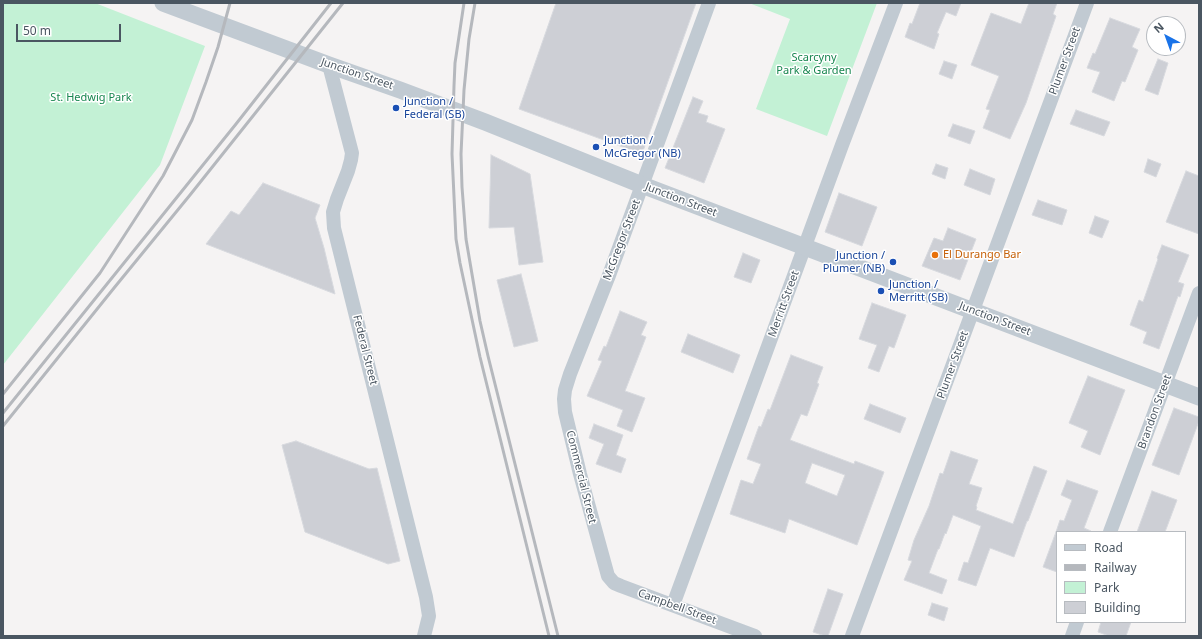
<!DOCTYPE html>
<style>
body{margin:0}
#map{position:relative;width:1202px;height:639px;overflow:hidden;background:#f5f3f3;font-family:"Noto Sans",sans-serif}
canvas{display:block}
.frame{position:absolute;inset:0;border:4px solid #4a5661;pointer-events:none}
.legend{position:absolute;left:1056px;top:531px;width:130px;height:92px;box-sizing:border-box;background:#fff;border:1px solid #b7bbc0;margin:0;padding:5px 7px;list-style:none;font-size:12px;color:#4a5661}
.legend li{display:flex;align-items:center;gap:8px;height:20px}
.legend b{width:20px;border:1px solid #b7bbc0}
.north{position:absolute;left:1146px;top:16px;width:40px;height:40px;box-sizing:border-box;background:#fff;border:1px solid #b7bbc0;border-radius:50%;rotate:319deg;font-size:11px;font-weight:700;line-height:16px;text-align:center;color:#4a5661}
.north::after{content:'';display:block;margin:auto;width:14px;height:18px;background:#1a73e8;clip-path:polygon(50% 0,100% 100%,50% 72%,0 100%)}
.scale{position:absolute;left:16px;top:24px;width:105px;height:18px;box-sizing:border-box;border:2px solid #4a5661;border-top:0;padding-left:5px;font-size:12px;line-height:14px;white-space:nowrap;color:#4a5661;-webkit-text-stroke:3px #fff;paint-order:stroke}
</style>
<div id="map">
<canvas width="1202" height="639"></canvas>
<div class="frame"></div>
<ul class="legend">
<li><b style="height:5px;background:#c1cad2"></b>Road</li>
<li><b style="height:5px;background:#b5b8bd"></b>Railway</li>
<li><b style="height:11px;background:#c3f1d5"></b>Park</li>
<li><b style="height:11px;background:#cdcfd5"></b>Building</li>
</ul>
<div class="north">N</div>
<div class="scale">50 m</div>
</div>
<script>
const g = document.querySelector('canvas').getContext('2d');
g.lineJoin = 'round';
function fillPath(path, color) {
  g.fillStyle = color;
  g.fill(path, 'evenodd');
}
function toPath(rows) {
  const path = new Path2D();
  for (const r of rows) {
    path.moveTo(r[0], r[1]);
    for (let i = 2; i < r.length; i += 2) path.lineTo(r[i], r[i + 1]);
  }
  return path;
}
function stroke(path, color, width, dash) {
  g.strokeStyle = color;
  g.lineWidth = width;
  g.lineCap = dash ? 'butt' : 'round';
  g.setLineDash(dash || []);
  g.stroke(path);
}
function drawText(font, color, halo, rows, align = 'center') {
  g.font = font + ' "Noto Sans",sans-serif';
  g.lineWidth = 3;
  g.setLineDash([]);
  g.textBaseline = 'middle';
  g.strokeStyle = halo;
  g.fillStyle = color;
  for (const [text, x, y, turn = 0] of rows) {
    g.save();
    g.translate(x, y);
    g.rotate((+turn || 0) * Math.PI / 180);
    g.textAlign = isNaN(turn) ? turn : align;
    if (halo) g.strokeText(text, 0, 0);
    g.fillText(text, 0, 0);
    g.restore();
  }
}
fillPath(toPath([
 [3,3,95,3,205,46,160,165,3,365],
 [749,3,877,3,827,136,756,109,790,19]
]), '#c3f1d5');
const building = toPath([
 [556,3,696,3,642,154,519,109,556,3],
 [920,3,961,3,956,16,946,12,937,33,939,34,934,49,905,37,910,23,912,24,920,3],
 [1029,3,1057,3,1053,14,1056,16,1026,103,1010,139,983,128,990,110,986,109,999,76,971,65,991,13,1021,24,1029,3],
 [1110,18,1140,29,1132,47,1138,50,1125,82,1122,81,1114,101,1092,92,1100,72,1087,68,1093,53,1095,54,1110,18],
 [1158,59,1168,63,1158,95,1145,90,1158,59],
 [944,61,957,65,952,79,939,74,944,61],
 [693,97,703,101,698,113,708,116,706,122,725,129,704,183,665,168,693,97],
 [1076,110,1110,122,1104,136,1070,124,1076,110],
 [953,124,975,131,970,144,948,136,953,124],
 [491,155,530,174,543,262,519,265,514,227,489,228,491,155],
 [1148,159,1161,164,1156,177,1144,172,1148,159],
 [936,164,948,168,945,179,932,174,936,164],
 [970,169,995,179,990,195,964,185,970,169],
 [1186,171,1199,176,1199,234,1166,222,1186,171],
 [263,183,320,205,315,218,324,248,335,294,206,244,231,211,239,215,263,183],
 [839,193,877,207,862,246,825,232,839,193],
 [1038,200,1067,210,1062,225,1032,215,1038,200],
 [1095,216,1109,221,1102,238,1089,233,1095,216],
 [948,228,976,239,960,280,922,266,934,238,943,241,948,228],
 [1162,245,1189,255,1178,282,1184,284,1180,297,1178,296,1159,349,1143,343,1147,332,1130,325,1139,300,1143,302,1158,259,1157,258,1162,245],
 [743,253,760,260,751,283,734,277,743,253],
 [521,274,538,341,514,347,497,280,521,274],
 [872,303,906,315,894,348,889,346,879,372,868,368,877,345,859,339,872,303],
 [620,311,647,322,641,335,646,337,625,391,645,398,632,432,617,426,623,410,587,396,602,361,598,360,604,346,606,347,620,311],
 [688,334,740,355,733,373,681,352,688,334],
 [791,355,823,367,817,383,819,384,807,416,801,414,790,440,854,464,855,461,884,472,857,545,789,519,785,533,730,514,741,480,753,484,761,464,747,459,759,426,761,427,768,409,770,410,791,355],
 [812,463,845,475,837,496,805,483,812,463],
 [1088,376,1125,390,1100,455,1081,447,1088,431,1069,423,1088,376],
 [870,404,906,418,900,433,864,419,870,404],
 [1174,408,1199,417,1199,421,1179,475,1152,465,1174,408],
 [594,424,623,435,616,455,626,459,621,473,596,464,604,444,589,438,594,424],
 [296,441,369,469,377,468,400,561,388,564,305,532,282,445,296,441],
 [951,451,978,460,969,484,982,488,976,506,977,507,976,510,1013,524,1034,466,1047,471,1028,521,1027,521,1014,557,990,548,976,586,958,580,964,562,968,563,981,526,953,515,946,534,945,533,939,549,938,549,929,573,947,580,942,594,904,580,912,561,908,560,914,540,929,506,940,473,943,474,951,451],
 [1067,480,1098,491,1084,528,1091,531,1090,532,1056,532,1060,520,1064,521,1072,500,1061,495,1067,480],
 [1152,491,1177,500,1165,532,1137,532,1152,491],
 [1056,532,1057,532,1057,572,1043,567,1056,532],
 [828,589,843,594,828,636,825,636,813,632,828,589],
 [932,603,948,608,944,621,928,615,932,603],
 [1101,622,1131,622,1126,636,1109,636,1098,632,1101,622]
]);
fillPath(building, '#cdcfd5');
stroke(building, '#d7d9de', 1);
stroke(toPath([
 [709,3,608,278,570,374,565,390,564,399,565,412,580,474,608,576,614,583,621,586,755,636],
 [329,65,352,153,351,160,348,171,337,199,333,212,334,228,426,597,429,616,424,636],
 [1110,532,1199,293],
 [673,605,842,145,896,3],
 [852,636,1087,3],
 [1072,636,1077,622]
]), '#c1cad2', 14);
stroke(toPath([
 [163,3,329,65,400,90,485,122,642,185,1199,397]
]), '#c1cad2', 17);
stroke(toPath([
 [464,3,455,63,454,86,452,154,456,239,460,263,480,357,549,636],
 [475,3,469,39,464,90,461,154,462,187,466,239,480,321,488,356,558,636],
 [3,394,100,273,163,176,192,120,206,82,218,47,230,3],
 [3,413,236,124,331,3],
 [3,426,114,288,190,195,343,3]
]), '#b5b8bd', 3);
for (const [x, y, r, color] of [
 [396,108,4,"#1a4fb4"],
 [596,147,4,"#1a4fb4"],
 [935,255,4,"#e8710a"],
 [893,262,4,"#1a4fb4"],
 [881,291,4,"#1a4fb4"]
]) {
  const dot = new Path2D();
  dot.arc(x, y, r, 0, 2 * Math.PI);
  g.fillStyle = color;
  g.fill(dot);
  stroke(dot, '#fff', 1.5);
}
drawText('11px', '#17864f', '#fff', [
 ["Scarcyny",814,58],
 ["Park & Garden",814,71],
 ["St. Hedwig Park",91,98]
]);
drawText('11px', '#4a5661', '#fff', [
 ["Plumer Street",1065,61,-70],
 ["Junction Street",357,74,19],
 ["Junction Street",681,200,21],
 ["McGregor Street",622,240,-69],
 ["Merritt Street",784,304,-70],
 ["Junction Street",995,319,21],
 ["Federal Street",365,350,76],
 ["Plumer Street",953,365,-70],
 ["Brandon Street",1155,412,-70],
 ["Commercial Street",581,477,76],
 ["Campbell Street",677,607,20]
]);
drawText('11px', '#164399', '#fff', [
 ["Junction /",404,102],
 ["Federal (SB)",404,115],
 ["Junction /",604,141],
 ["McGregor (NB)",604,154],
 ["Junction /",885,256,"right"],
 ["Plumer (NB)",885,269,"right"],
 ["Junction /",889,285],
 ["Merritt (SB)",889,298]
], 'left');
drawText('11px', '#c56008', '#fff', [
 ["El Durango Bar",943,255]
], 'left');
</script>
